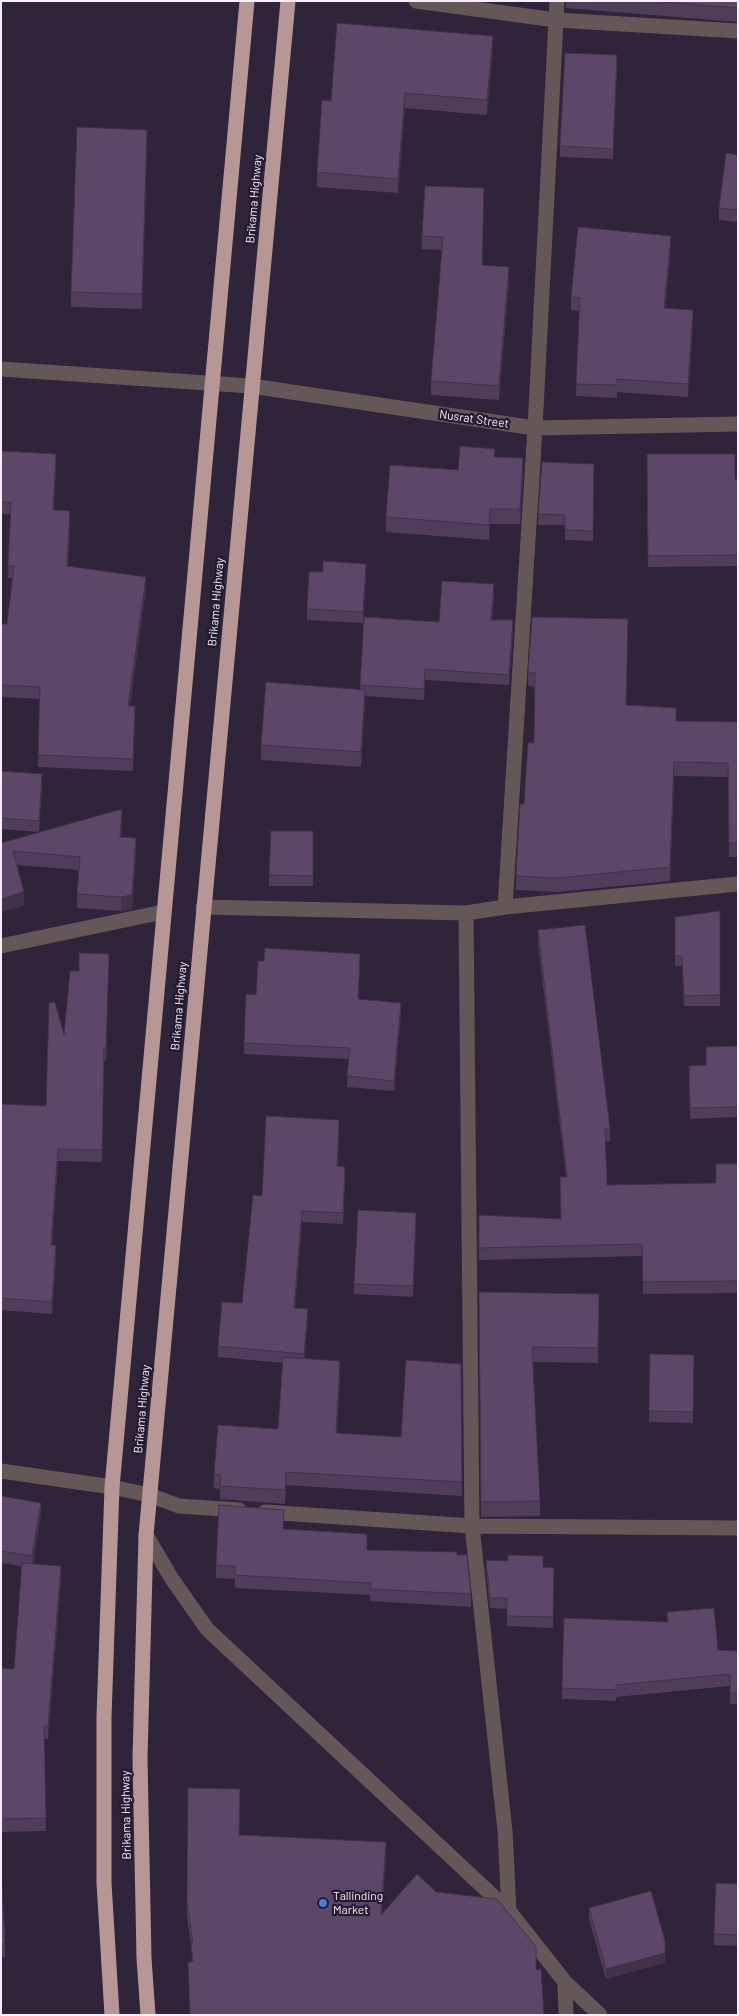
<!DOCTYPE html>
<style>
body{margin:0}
#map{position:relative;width:739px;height:2016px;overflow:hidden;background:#2f2439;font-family:Barlow,sans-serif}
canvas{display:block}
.frame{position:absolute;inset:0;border:2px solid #f5eefc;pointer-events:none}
</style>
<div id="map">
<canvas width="739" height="2016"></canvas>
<div class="frame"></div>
</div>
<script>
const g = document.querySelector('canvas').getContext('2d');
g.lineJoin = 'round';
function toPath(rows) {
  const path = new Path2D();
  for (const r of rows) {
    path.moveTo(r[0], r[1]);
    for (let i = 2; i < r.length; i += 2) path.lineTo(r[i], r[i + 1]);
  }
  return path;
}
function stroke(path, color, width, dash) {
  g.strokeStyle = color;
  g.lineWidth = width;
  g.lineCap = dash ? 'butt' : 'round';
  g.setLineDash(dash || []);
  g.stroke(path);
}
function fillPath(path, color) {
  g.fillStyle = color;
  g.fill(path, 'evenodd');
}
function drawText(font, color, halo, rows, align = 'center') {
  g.font = font + ' Barlow,sans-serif';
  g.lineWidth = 4.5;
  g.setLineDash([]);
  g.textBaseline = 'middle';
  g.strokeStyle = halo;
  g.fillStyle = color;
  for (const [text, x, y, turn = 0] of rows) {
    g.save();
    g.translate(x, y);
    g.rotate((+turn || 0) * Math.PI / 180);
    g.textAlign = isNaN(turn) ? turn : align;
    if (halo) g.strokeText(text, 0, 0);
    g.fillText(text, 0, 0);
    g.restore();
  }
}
stroke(toPath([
 [416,1,556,20,738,31],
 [1,369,251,386,535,428,738,424],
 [203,907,466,913,505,907,738,884],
 [505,907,535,428,557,1],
 [466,913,472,1526,505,1831,509,1911],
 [1,946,163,912],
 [1,1471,112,1487,149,1495,179,1506,239,1510],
 [265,1512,472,1526,738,1528],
 [146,1535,172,1579,207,1629,509,1911,565,1982,600,2015],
 [565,1982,566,2015]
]), '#655758', 15);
stroke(toPath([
 [112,2015,104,1883,104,1717,112,1487,247,1],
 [148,2015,144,1958,140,1758,146,1535,288,1]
]), '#b79696', 15);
fillPath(toPath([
 [566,1,738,1,738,22,566,8],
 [493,50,487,115,405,108,398,193,317,187,317,172,331,101],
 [617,66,613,159,560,157,560,146],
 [147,145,142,309,71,307,71,292],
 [738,155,738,222,719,220,719,208],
 [484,201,482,265,509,281,499,400,431,395,431,381,442,250,422,249,422,236],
 [671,249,665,308,693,323,688,397,617,392,617,398,576,396,579,311,571,310,571,297],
 [1,451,56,466,54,510,70,523,68,566,146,589,130,706,135,718,133,771,38,767,40,699,1,697,1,624,7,624,12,578,8,578,11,514,1,514],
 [647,454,735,479,738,479,738,566,648,567],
 [495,457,523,473,520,524,490,524,489,540,386,532,386,517,458,470],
 [594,464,593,541,565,540,565,525,538,525,538,514],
 [366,574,363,623,307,620,307,609],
 [494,595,492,620,513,631,509,685,425,680,424,700,365,696,361,767,261,760,261,745,360,690,360,685,439,622],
 [532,617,626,705,676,721,738,722,738,857,729,857,728,777,674,776,670,881,557,892,516,890,516,876,524,804,534,743,535,687,528,686,528,672],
 [1,771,42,785,39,832,1,829],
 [122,823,121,837,136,852,132,909,121,911,77,908,77,894,79,870,17,865,24,906,1,843],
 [313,831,313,886,269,886,269,875],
 [720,911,720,1006,684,1006,682,966,675,966,675,917],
 [538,930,610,1128,610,1141,605,1141,607,1185,716,1183,738,1164,738,1293,643,1294,642,1256,479,1260,479,1215,561,1219,566,1177,538,943],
 [109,954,106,1061,104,1061,102,1162,58,1161,52,1245,56,1258,52,1314,1,1310,1,1104,46,1106,64,1035,79,971],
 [360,964,358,999,401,1014,394,1091,347,1087,349,1059,244,1054,244,1043,256,995],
 [738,1046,738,1117,690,1119,689,1077],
 [339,1130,338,1166,345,1177,343,1224,302,1222,295,1308,308,1320,304,1359,340,1375,337,1433,401,1437,461,1364,462,1496,286,1485,285,1504,220,1499,220,1489,214,1488,214,1474,278,1429,283,1363,218,1357,218,1346,242,1303,262,1196],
 [416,1223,413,1297,354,1294,354,1284],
 [479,1292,599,1294,598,1363,533,1362,540,1501,540,1516,481,1517],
 [650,1354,694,1355,693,1423,649,1422],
 [1,1496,41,1515,33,1564,61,1579,48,1739,44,1739,46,1831,1,1832,1,1681,14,1669,22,1566,1,1563],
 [284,1529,367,1550,457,1555,471,1594,471,1607,370,1601,370,1595,235,1588,235,1579,216,1578,216,1565],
 [486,1560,543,1567,554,1568,553,1628,507,1626,507,1609,490,1608,486,1570],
 [667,1612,718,1650,738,1651,738,1704,730,1704,730,1686,616,1697,616,1701,562,1699,562,1688,667,1622],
 [188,1788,240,1803,239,1835,386,1855,382,1914,436,1892,497,1899,192,1961,191,1943,187,1917],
 [1,1866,5,1943,5,1957,1,1957],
 [738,1884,738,1946,714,1945,714,1934],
 [589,1908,665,1963,606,1979,589,1919]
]), '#503d59');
fillPath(toPath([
 [493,36,493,50,487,115,487,100],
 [617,55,617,66,613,159,613,149],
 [405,93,405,108,398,193,398,179],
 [147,130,147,145,142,309,142,294],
 [671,236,671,249,664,321,664,308],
 [509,267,509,281,499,400,499,386],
 [693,310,693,323,688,397,688,384],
 [56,454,56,466,53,522,53,510],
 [523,458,523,473,520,524,520,509],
 [490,509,490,524,489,540,489,525],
 [70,511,70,523,67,578,67,566],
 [366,564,366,574,363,623,363,612],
 [146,577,146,589,128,718,128,706],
 [494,584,494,595,491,630,491,620],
 [513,620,513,631,509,685,509,675],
 [365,690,365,705,361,767,361,752],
 [135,706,135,718,133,771,133,759],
 [674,762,674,776,670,881,670,867],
 [42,774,42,785,39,832,39,821],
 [122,809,122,823,120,851,120,837],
 [136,838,136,852,132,909,121,911,121,897],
 [24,892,24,906,1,912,1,899],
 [360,954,360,964,358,1010,358,999],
 [401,1003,401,1014,394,1091,394,1081],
 [58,1149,58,1161,51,1257,51,1245],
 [302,1211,302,1222,294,1318,294,1308],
 [416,1213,416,1223,413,1297,413,1286],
 [56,1245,56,1258,52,1314,52,1302],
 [308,1309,308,1320,304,1365,304,1354],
 [340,1361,340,1375,336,1447,336,1433],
 [41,1503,41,1515,32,1568,32,1556],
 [61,1566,61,1579,48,1739,48,1726],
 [386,1842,386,1855,381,1928,381,1915],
 [665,1953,665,1963,606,1979,606,1969]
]), '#413249');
const building = toPath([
 [651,1,738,1,738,8,651,1],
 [337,23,493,36,487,100,405,93,398,179,317,172,322,100,331,101,337,23],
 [565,53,617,55,613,149,560,146,565,53],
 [77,127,147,130,142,294,71,292,77,127],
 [726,153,738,155,738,210,719,208,726,153],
 [425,186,484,188,482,265,509,267,499,386,431,381,443,237,422,236,425,186],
 [578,227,671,236,664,308,693,310,688,384,617,379,617,385,576,384,580,298,571,297,578,227],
 [460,446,495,449,494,457,523,458,520,509,490,509,489,525,386,517,390,465,458,470,460,446],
 [1,451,56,454,53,510,70,511,67,566,146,577,128,706,135,706,133,759,38,755,40,687,1,685,1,624,7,624,14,566,8,566,11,502,1,502,1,451],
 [647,454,735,454,735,479,738,479,738,555,648,556,647,454],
 [542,462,594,464,593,531,565,530,565,515,538,514,542,462],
 [323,561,366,564,363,612,307,609,309,572,323,572,323,561],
 [442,581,494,584,491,620,513,620,509,675,425,669,424,689,360,685,364,617,439,622,442,581],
 [532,617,628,619,626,705,676,708,676,721,738,722,738,843,729,843,728,763,674,762,670,867,557,878,516,876,520,804,524,804,528,743,534,743,535,673,528,672,532,617],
 [266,682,365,690,361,752,261,745,266,682],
 [1,771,42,774,39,821,1,818,1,771],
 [122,809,120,837,136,838,132,895,121,897,77,894,80,857,13,851,24,892,1,899,1,843,122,809],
 [271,831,313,831,313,876,269,875,271,831],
 [720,911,720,995,684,996,682,956,675,956,675,917,720,911],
 [585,925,610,1128,605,1129,607,1185,716,1183,716,1164,738,1164,738,1281,643,1282,642,1244,479,1248,479,1215,561,1219,560,1177,567,1177,538,930,585,925],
 [265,948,360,954,358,999,401,1003,394,1081,347,1076,350,1048,244,1043,246,994,256,995,258,961,264,961,265,948],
 [79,953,109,954,106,1048,104,1048,102,1150,58,1149,51,1245,56,1245,52,1302,1,1298,1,1104,46,1106,49,1003,55,1002,64,1035,70,971,79,971,79,953],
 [738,1046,738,1107,690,1108,689,1066,706,1065,706,1047,738,1046],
 [266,1116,339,1120,337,1166,345,1167,343,1213,302,1211,294,1308,308,1309,304,1354,218,1346,222,1302,242,1303,253,1195,262,1196,266,1116],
 [358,1210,416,1213,413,1286,354,1284,358,1210],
 [479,1292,599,1294,598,1348,532,1347,540,1501,481,1502,479,1292],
 [650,1354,694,1355,693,1412,649,1411,650,1354],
 [283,1357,340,1361,336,1433,401,1437,406,1360,461,1364,462,1482,286,1472,285,1490,220,1486,221,1475,214,1474,218,1425,278,1429,283,1357],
 [1,1496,41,1503,32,1556,1,1551,1,1496],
 [219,1505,284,1510,283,1529,367,1534,367,1550,457,1552,457,1555,467,1555,471,1594,370,1589,371,1583,235,1575,235,1566,216,1565,219,1505],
 [508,1555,543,1556,543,1567,554,1568,553,1617,507,1616,507,1598,490,1598,486,1560,508,1561,508,1555],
 [22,1563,61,1566,48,1726,44,1726,46,1818,1,1819,1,1681,2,1668,14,1669,22,1563],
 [714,1608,718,1650,738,1651,738,1693,730,1693,730,1674,616,1685,616,1690,562,1688,564,1618,668,1622,667,1612,714,1608],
 [188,1788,240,1789,239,1835,386,1842,381,1915,417,1874,436,1892,497,1899,536,1947,536,1970,541,1969,544,2015,190,2015,188,1963,193,1961,191,1943,193,1942,187,1903,188,1788],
 [1,1866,5,1943,1,1944,1,1866],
 [716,1883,738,1884,738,1935,714,1934,716,1883],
 [651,1891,665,1941,665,1953,606,1969,589,1908,651,1891]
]);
fillPath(building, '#5d4768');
stroke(building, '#413249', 1);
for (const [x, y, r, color] of [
 [323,1903,5,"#3f7fe0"]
]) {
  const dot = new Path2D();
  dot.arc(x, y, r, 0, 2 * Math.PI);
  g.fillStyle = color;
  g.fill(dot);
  stroke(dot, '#251a2f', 2);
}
drawText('12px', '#f5eefc', '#251a2f', [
 ["Brikama Highway",254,199,-85],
 ["Nusrat Street",474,419,8],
 ["Brikama Highway",216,602,-85],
 ["Brikama Highway",179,1006,-85],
 ["Brikama Highway",142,1409,-85],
 ["Brikama Highway",126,1815,-91]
]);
drawText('12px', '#f5eefc', '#251a2f', [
 ["Tallinding",333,1896],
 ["Market",333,1910]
], 'left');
</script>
